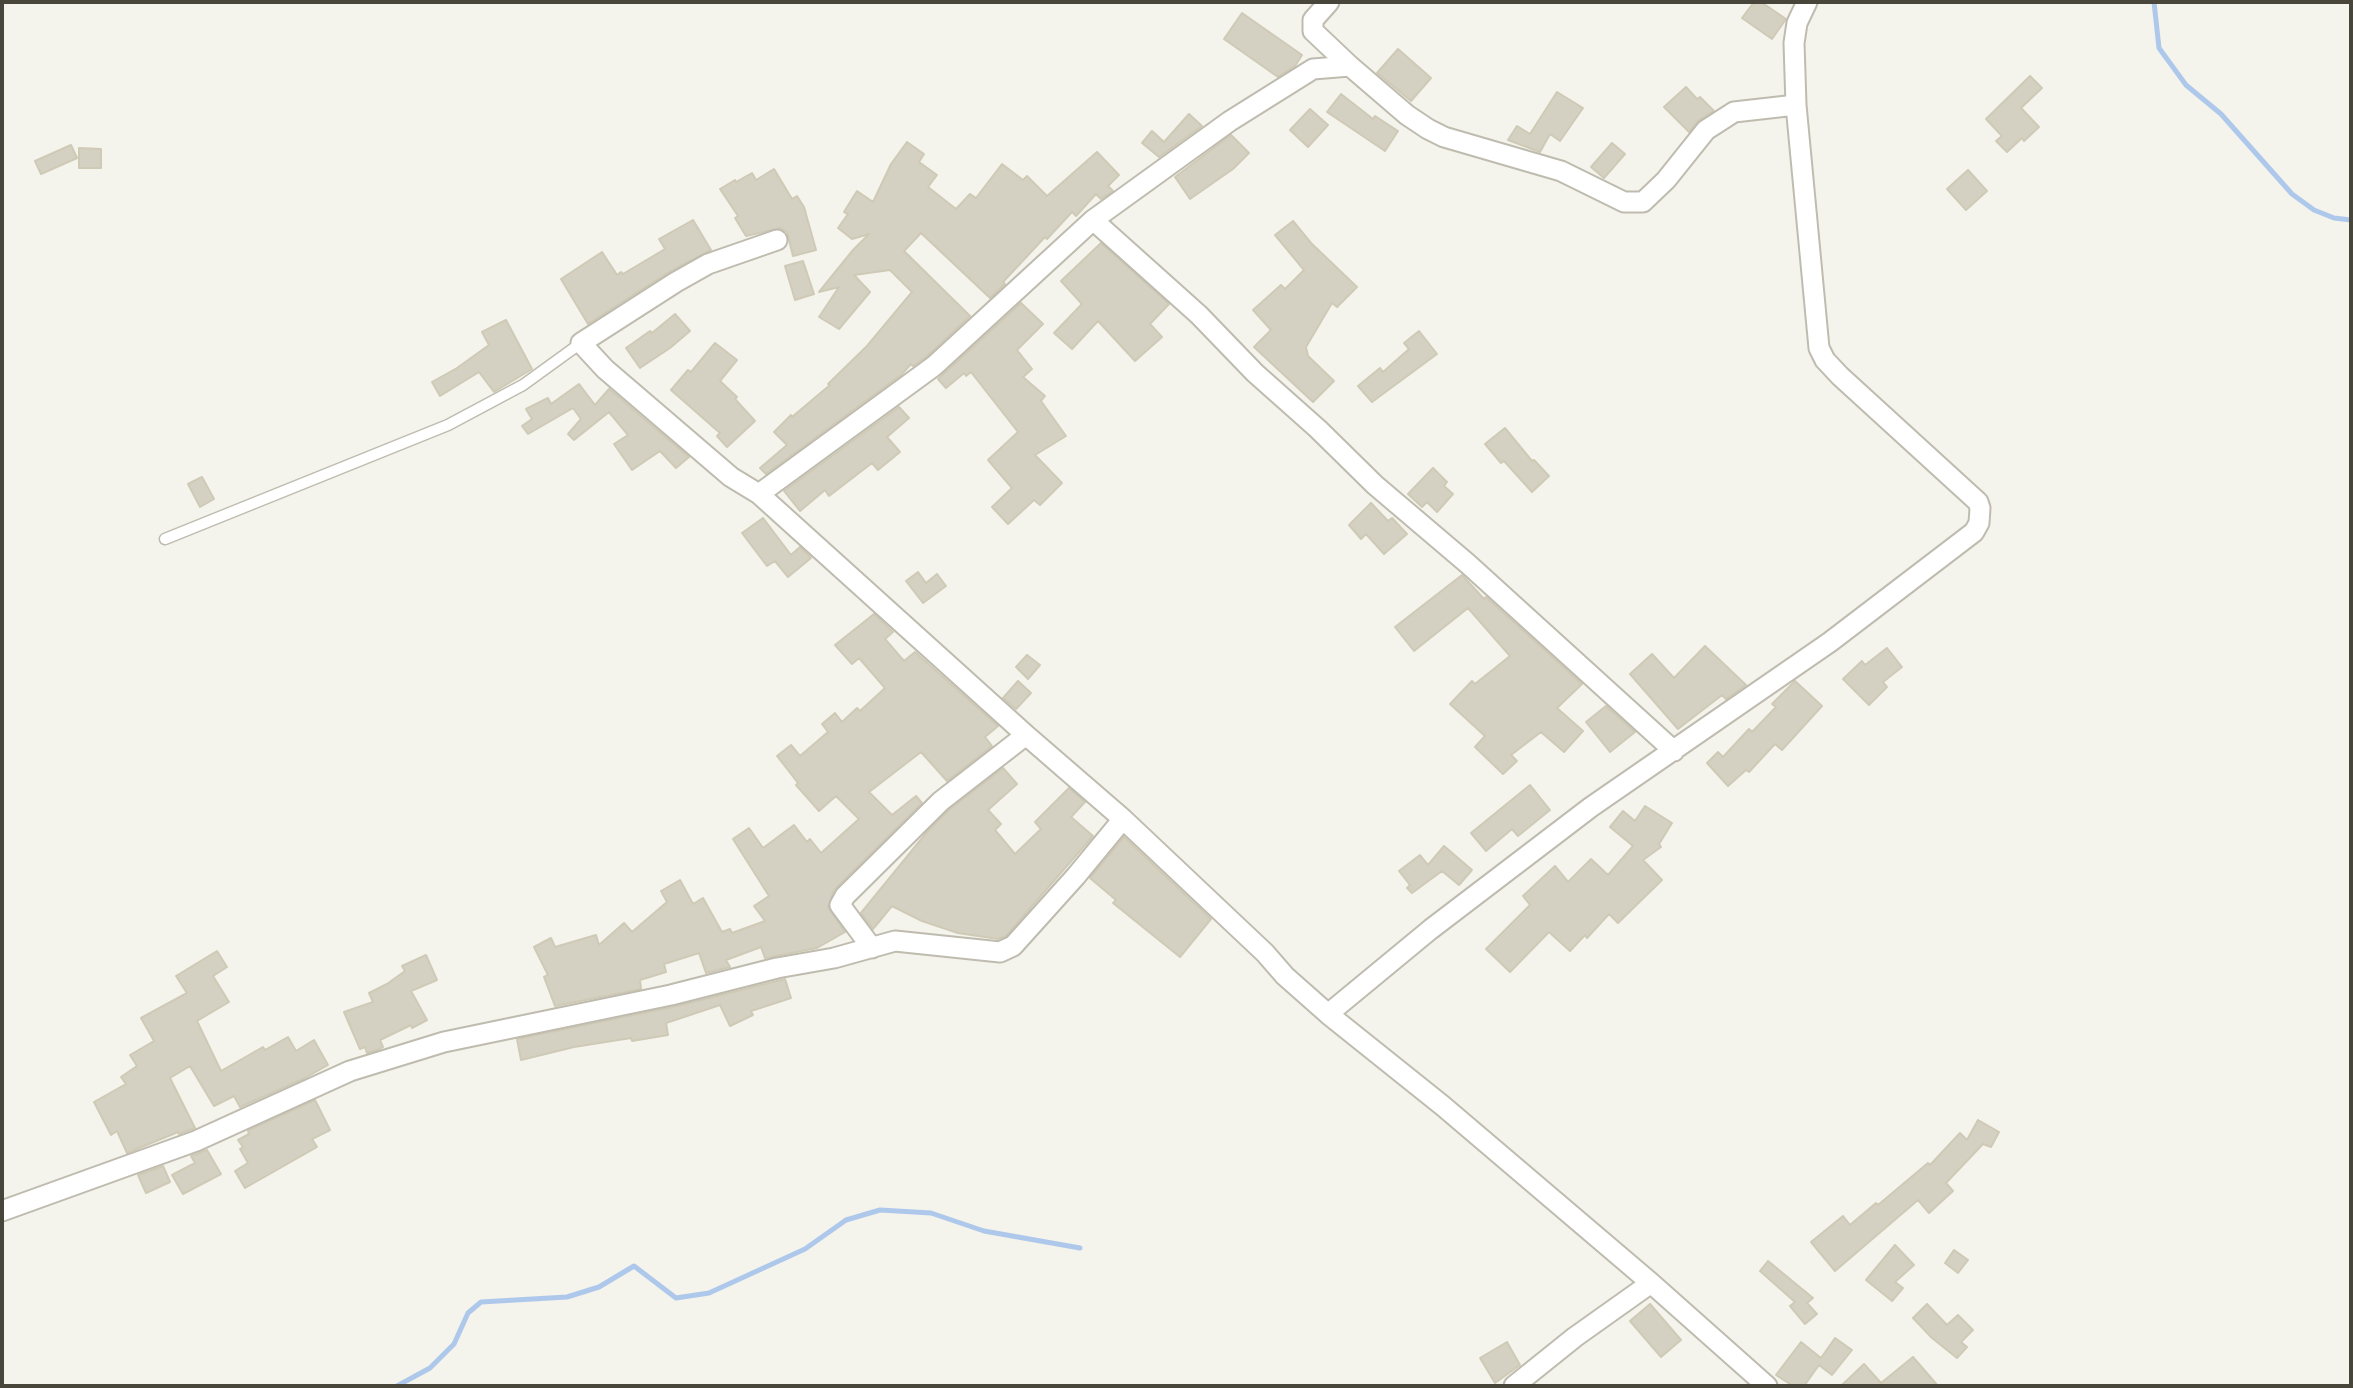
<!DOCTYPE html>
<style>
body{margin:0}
#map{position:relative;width:2353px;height:1388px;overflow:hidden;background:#f4f3ec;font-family:"Fira Sans Condensed",sans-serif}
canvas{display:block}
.frame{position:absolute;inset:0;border:4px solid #48453a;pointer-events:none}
</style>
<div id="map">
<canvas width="2353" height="1388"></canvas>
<div class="frame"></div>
</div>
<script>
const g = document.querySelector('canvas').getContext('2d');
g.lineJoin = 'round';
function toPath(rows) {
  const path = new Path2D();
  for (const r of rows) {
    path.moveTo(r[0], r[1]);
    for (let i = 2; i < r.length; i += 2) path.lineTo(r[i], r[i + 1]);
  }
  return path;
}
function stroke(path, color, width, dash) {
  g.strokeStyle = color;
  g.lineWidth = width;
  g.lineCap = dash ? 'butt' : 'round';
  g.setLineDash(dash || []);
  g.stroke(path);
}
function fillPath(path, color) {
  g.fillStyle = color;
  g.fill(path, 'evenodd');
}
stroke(toPath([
 [2154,2,2159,48,2186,85,2221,114,2292,194,2314,210,2334,218,2351,220],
 [397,1386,430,1368,454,1344,468,1313,481,1302,567,1297,599,1287,634,1266,676,1298,709,1293,805,1249,846,1220,880,1210,931,1213,984,1231,1080,1248]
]), '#aec8eb', 5);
const building = toPath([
 [1754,2,1761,2,1786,19,1772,39,1742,18,1754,2],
 [1242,13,1302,55,1295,66,1278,77,1224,39,1242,13],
 [1398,49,1431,78,1411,101,1377,73,1398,49],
 [2030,76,2042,88,2021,108,2039,127,2024,141,2022,138,2007,152,1996,141,2002,136,1986,119,2030,76],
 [1686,87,1697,99,1700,97,1714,111,1699,120,1689,132,1664,107,1686,87],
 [1557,92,1583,108,1560,141,1550,134,1540,152,1508,140,1517,126,1530,134,1557,92],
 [1341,94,1373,119,1375,116,1398,131,1385,151,1327,112,1341,94],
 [1310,109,1328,125,1308,147,1290,130,1310,109],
 [1189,114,1202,126,1159,157,1142,143,1152,131,1164,142,1189,114],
 [1231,135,1249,153,1233,169,1190,199,1175,177,1231,135],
 [907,142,924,154,919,162,937,175,928,187,956,209,970,194,976,198,1002,164,1023,180,1027,176,1047,196,1097,152,1119,175,1108,186,1113,191,1101,199,1096,194,1076,216,1072,212,1047,239,1045,237,1003,282,1005,284,990,298,921,233,904,251,970,316,926,357,913,366,911,364,901,375,766,474,760,468,787,445,774,432,791,415,792,417,830,385,828,384,867,346,912,292,890,270,854,275,870,292,839,329,819,317,839,287,819,292,853,250,869,234,852,239,838,228,848,214,844,212,857,191,873,202,891,164,907,142],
 [1612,143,1625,154,1604,178,1591,167,1612,143],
 [71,145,77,158,41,174,35,161,71,145],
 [79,148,101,149,101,168,79,168,79,148],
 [774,169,792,199,797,196,804,207,816,250,793,256,787,232,780,228,746,236,735,218,738,216,720,189,735,180,736,182,752,173,756,180,774,169],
 [1968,170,1987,191,1966,210,1947,189,1968,170],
 [693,220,711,250,669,272,588,324,561,279,602,252,617,275,621,272,623,274,665,249,659,239,693,220],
 [1293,221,1311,243,1357,287,1337,307,1332,303,1306,347,1308,356,1334,381,1313,402,1254,347,1271,330,1253,310,1281,285,1285,289,1304,270,1275,235,1293,221],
 [1101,243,1169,304,1150,324,1162,337,1135,361,1098,321,1072,349,1054,333,1082,304,1061,281,1101,243],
 [803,261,814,294,795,300,785,266,803,261],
 [1021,303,1043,324,1017,350,1032,369,1023,377,1045,396,1041,401,1066,436,1035,455,1062,483,1040,505,1034,500,1008,524,992,507,1012,488,988,460,1018,432,971,372,966,376,964,373,946,388,938,379,1021,303],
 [675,314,690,331,670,348,640,368,626,348,650,331,652,333,675,314],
 [506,320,532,369,494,392,479,372,440,396,432,382,457,368,489,345,482,332,506,320],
 [1419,331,1437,354,1372,402,1358,386,1380,368,1383,372,1409,349,1404,343,1419,331],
 [715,343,737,360,720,381,737,397,735,399,755,421,727,447,717,436,720,433,671,390,688,370,691,372,715,343],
 [579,384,595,405,609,389,689,457,676,468,660,451,632,470,614,444,628,435,609,412,574,440,568,434,581,419,573,408,528,434,522,426,532,419,526,409,548,398,551,404,579,384],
 [899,407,909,418,887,437,900,452,878,470,872,463,829,496,825,490,800,511,784,491,899,407],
 [1505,428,1532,461,1534,460,1549,476,1532,492,1504,461,1501,463,1485,444,1505,428],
 [1433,468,1447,482,1444,486,1453,494,1437,512,1427,502,1422,507,1408,494,1433,468],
 [202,477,214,499,200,507,188,484,202,477],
 [1371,503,1388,521,1392,518,1407,534,1384,554,1366,534,1361,539,1349,525,1371,503],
 [763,518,791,555,800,547,811,558,788,577,775,561,767,566,742,533,763,518],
 [918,572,926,583,937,574,946,586,923,603,906,581,918,572],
 [1462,575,1484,599,1486,597,1582,684,1557,708,1583,731,1564,752,1541,732,1511,755,1517,761,1503,774,1475,747,1485,736,1450,704,1472,681,1475,684,1510,656,1468,608,1414,651,1395,627,1462,575],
 [874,614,893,632,885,639,904,661,915,652,998,726,985,737,992,746,947,781,921,752,869,792,892,815,916,796,922,803,834,890,828,907,845,932,817,948,765,958,761,947,726,960,730,967,706,973,699,953,664,964,666,972,640,980,641,989,555,1006,544,977,548,975,534,947,551,938,555,947,596,935,599,945,624,923,632,932,667,902,661,891,680,880,693,904,703,898,722,932,730,929,732,933,765,921,754,906,769,896,733,839,749,828,763,848,794,825,807,842,810,839,821,853,859,819,836,796,819,811,796,785,798,783,777,756,791,745,800,756,828,732,822,724,835,713,842,722,857,708,860,711,885,688,859,658,852,664,835,645,874,614],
 [1705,646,1746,685,1726,699,1722,695,1678,729,1630,674,1652,654,1674,678,1705,646],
 [1887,648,1902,667,1883,682,1887,687,1869,705,1843,679,1862,661,1865,665,1887,648],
 [1027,655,1040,665,1028,679,1016,667,1027,655],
 [1018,681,1031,693,1016,709,1003,698,1018,681],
 [1795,681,1822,706,1782,750,1775,744,1749,772,1746,770,1728,786,1707,763,1718,752,1723,757,1749,729,1752,732,1776,707,1772,704,1795,681],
 [1606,706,1635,732,1610,752,1586,722,1606,706],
 [1003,768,1017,784,988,810,1001,824,995,830,1015,854,1041,829,1035,822,1069,788,1085,802,1071,817,1093,836,1006,936,998,939,958,933,922,921,892,906,873,929,861,913,927,832,949,810,1003,768],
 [1530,785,1550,810,1518,836,1512,829,1486,851,1471,833,1530,785],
 [1645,806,1672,823,1659,844,1661,847,1643,860,1662,880,1618,923,1609,914,1587,938,1585,935,1570,951,1549,932,1510,972,1486,949,1530,905,1523,896,1555,866,1568,882,1591,859,1608,875,1633,846,1610,827,1623,811,1635,821,1645,806],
 [1124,837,1211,919,1180,957,1113,903,1116,900,1090,878,1124,837],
 [1444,846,1472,870,1459,885,1442,871,1412,893,1407,888,1410,885,1399,871,1420,855,1428,865,1444,846],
 [217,951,227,967,213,976,229,1002,197,1021,221,1071,263,1047,265,1050,288,1037,296,1051,314,1040,328,1065,305,1078,240,1107,234,1096,214,1106,190,1066,170,1078,195,1128,179,1134,178,1132,127,1153,117,1131,111,1135,94,1102,126,1084,121,1077,137,1066,130,1055,154,1041,141,1018,187,993,176,976,217,951],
 [426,955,437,980,411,991,427,1020,412,1028,411,1025,380,1040,383,1047,377,1050,367,1053,365,1047,360,1049,344,1012,373,1002,369,993,387,984,405,971,402,966,426,955],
 [785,979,791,998,751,1011,753,1015,730,1026,720,1005,666,1023,668,1035,632,1041,631,1038,574,1047,521,1060,517,1039,673,1007,785,979],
 [315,1100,330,1130,312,1139,317,1147,245,1188,235,1171,248,1163,240,1149,243,1147,238,1140,249,1134,248,1131,251,1129,315,1100],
 [1978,1120,1999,1132,1991,1147,1983,1144,1946,1183,1953,1191,1929,1213,1918,1200,1835,1271,1811,1242,1843,1216,1850,1225,1876,1203,1878,1205,1928,1163,1930,1165,1960,1133,1967,1140,1978,1120],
 [207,1150,221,1174,183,1194,172,1175,195,1163,191,1156,207,1150],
 [163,1166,170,1182,146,1193,138,1175,163,1166],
 [1895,1245,1914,1265,1895,1282,1903,1288,1892,1301,1866,1280,1895,1245],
 [1954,1250,1968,1260,1958,1273,1945,1263,1954,1250],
 [1768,1261,1813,1298,1807,1303,1817,1314,1805,1324,1790,1306,1795,1302,1760,1271,1768,1261],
 [1650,1304,1681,1340,1661,1357,1630,1321,1650,1304],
 [1927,1304,1947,1325,1958,1315,1973,1330,1961,1342,1967,1347,1957,1358,1932,1338,1913,1318,1927,1304],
 [1835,1338,1852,1350,1832,1375,1819,1365,1804,1386,1793,1386,1776,1375,1801,1342,1821,1358,1835,1338],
 [1507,1342,1520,1365,1495,1383,1480,1358,1507,1342],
 [1913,1357,1938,1386,1841,1386,1864,1364,1881,1383,1913,1357]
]);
fillPath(building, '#d5d1c2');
stroke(building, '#cfcab6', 2);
const service = toPath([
 [165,539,448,425,523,385,581,343]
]);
const minor = toPath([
 [1329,2,1313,20,1313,31,1350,66],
 [1093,220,1199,315,1255,373,1318,429,1375,485,1468,564,1674,751],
 [777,240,708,264,676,282,581,343,605,369,731,477,759,494,1026,735,1123,819,1265,953,1285,976,1328,1014,1443,1106,1651,1283,1767,1386],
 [759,494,934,366,1093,220,1230,121,1313,69,1350,66,1407,115,1428,129,1444,137,1561,171,1624,202,1643,202,1666,180,1706,130,1734,112,1796,105],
 [872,948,840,905,845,896,941,801,1026,735],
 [1328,1014,1431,929,1591,807,1830,642,1974,532,1979,523,1980,508,1978,502,1840,376,1825,360,1819,348,1796,105,1794,43,1797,23,1807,2],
 [2,1211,196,1141,350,1071,444,1042,671,995,777,968,834,958,895,941,1000,952,1013,946,1076,876,1123,819],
 [1514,1386,1575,1337,1651,1283]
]);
stroke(service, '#bfbcaf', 13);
stroke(minor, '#bfbcaf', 23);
stroke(service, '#fff', 10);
stroke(minor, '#fff', 19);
</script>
